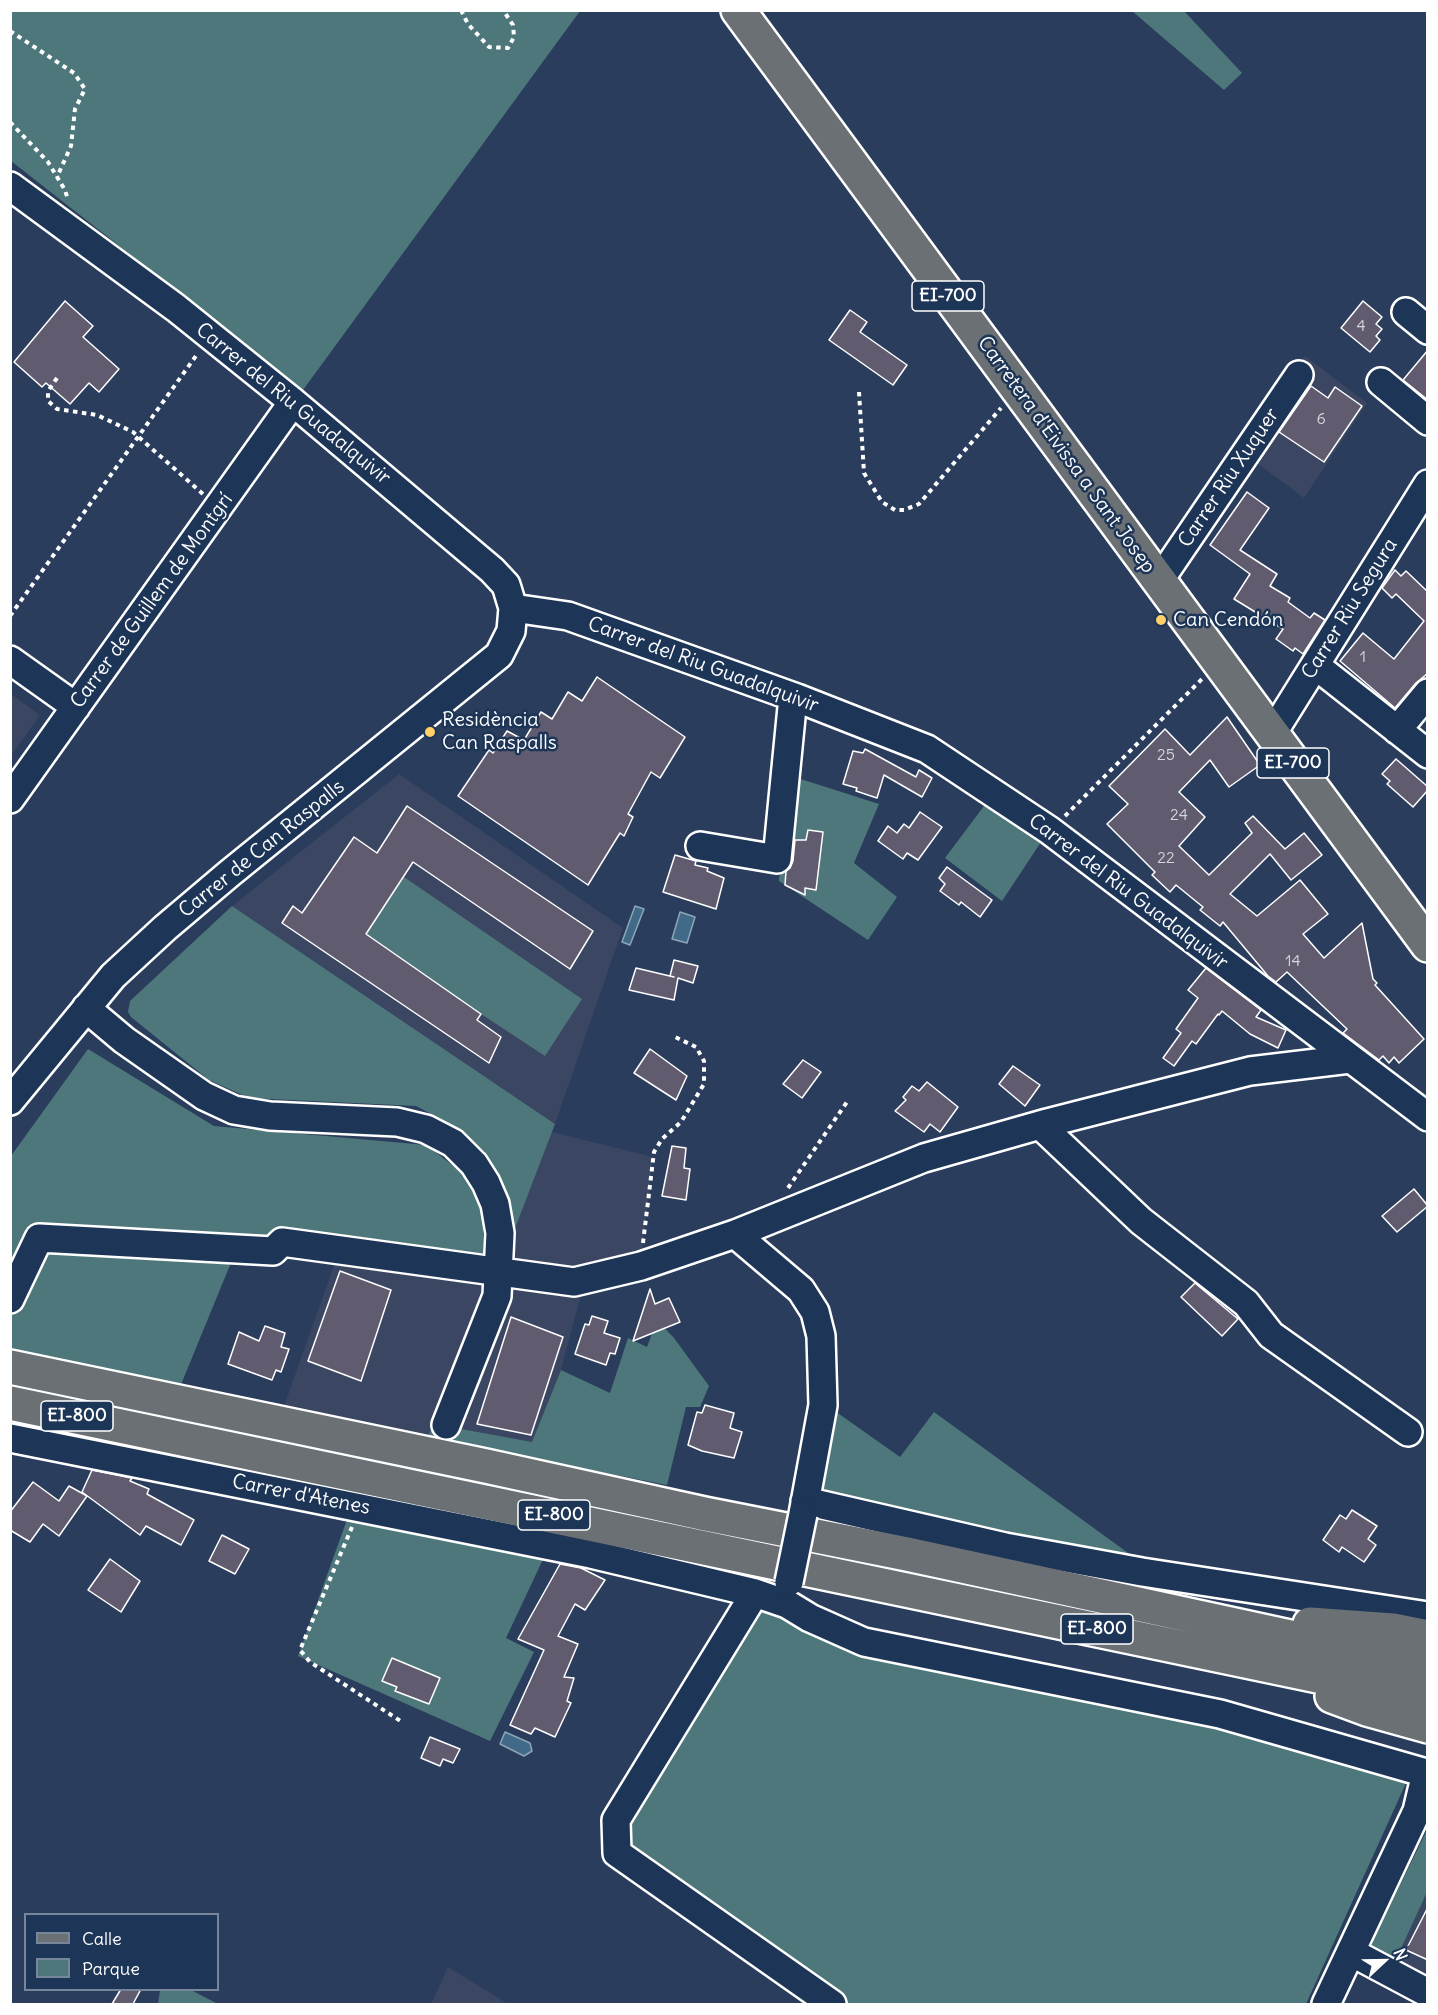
<!DOCTYPE html>
<meta charset="utf-8">
<style>
body{margin:0}
#map{position:relative;width:1438px;height:2015px;overflow:hidden;background:#2a3d5c;font-family:Delius,sans-serif}
canvas{display:block}
.frame{position:absolute;inset:0;border:12px solid #fff;pointer-events:none}
.legend{position:absolute;left:24px;top:1913px;width:195px;height:78px;box-sizing:border-box;background:#1d3557;border:2px solid #77869a;margin:0;padding:8px 10px;list-style:none;font-size:18px;color:#fff}
.legend li{display:flex;align-items:center;gap:12px;height:30px}
.legend b{width:30px;border:2px solid #77869a}
.north{position:absolute;left:1354px;top:1931px;width:60px;height:60px;-webkit-text-stroke:4px #1d3557;paint-order:stroke;rotate:68deg;font-size:16px;font-weight:700;line-height:24px;text-align:center;color:#fff}
.north::after{content:'';display:block;margin:auto;width:21px;height:27px;background:#fff;clip-path:polygon(50% 0,100% 100%,50% 72%,0 100%)}
</style>
<div id="map">
<canvas width="1438" height="2015"></canvas>
<div class="frame"></div>
<ul class="legend">
<li><b style="height:8px;background:#6a7074"></b>Calle</li>
<li><b style="height:16px;background:#4e777b"></b>Parque</li>
</ul>
<div class="north">N</div>
</div>
<script>
const g = document.querySelector('canvas').getContext('2d');
g.lineJoin = 'round';
function fillPath(path, color) {
  g.fillStyle = color;
  g.fill(path, 'evenodd');
}
function toPath(rows) {
  const path = new Path2D();
  for (const r of rows) {
    path.moveTo(r[0], r[1]);
    for (let i = 2; i < r.length; i += 2) path.lineTo(r[i], r[i + 1]);
  }
  return path;
}
function stroke(path, color, width, dash) {
  g.strokeStyle = color;
  g.lineWidth = width;
  g.lineCap = dash ? 'butt' : 'round';
  g.setLineDash(dash || []);
  g.stroke(path);
}
function drawText(font, color, halo, rows, align = 'center') {
  g.font = font + ' Delius,sans-serif';
  g.lineWidth = 5;
  g.setLineDash([]);
  g.textBaseline = 'middle';
  g.strokeStyle = halo;
  g.fillStyle = color;
  for (const [text, x, y, turn = 0] of rows) {
    g.save();
    g.translate(x, y);
    g.rotate((+turn || 0) * Math.PI / 180);
    g.textAlign = isNaN(turn) ? turn : align;
    if (halo) g.strokeText(text, 0, 0);
    g.fillText(text, 0, 0);
    g.restore();
  }
}
fillPath(toPath([
 [1305,356,1367,403,1304,498,1238,449],
 [11,694,40,715,11,756],
 [399,774,623,928,555,1124,232,906],
 [552,1132,653,1157,642,1253,588,1269,561,1370,532,1443,434,1425,427,1438,283,1409,343,1240,484,1254,512,1265,511,1239],
 [1427,1892,1427,1982,1394,1964],
 [448,1967,508,2004,431,2004]
]), '#3a4662');
fillPath(toPath([
 [10,11,11,10,580,11,303,390,11,161],
 [1132,11,1184,11,1242,73,1224,90],
 [785,774,879,804,854,863,897,897,868,940,779,881],
 [993,794,1049,830,1002,901,945,858],
 [404,877,582,999,545,1056,481,1014,366,934],
 [232,906,555,1124,511,1239,500,1184,484,1151,454,1126,416,1106,249,1098,209,1080,131,1017,128,1012,130,1001],
 [88,1049,214,1126,426,1145,463,1173,483,1211,484,1254,271,1233,268,1253,237,1248,180,1387,11,1350,11,1156],
 [657,1320,674,1338,709,1386,700,1407,686,1407,667,1485,427,1438,434,1424,532,1442,561,1370,610,1393,628,1338,647,1347],
 [832,1409,900,1457,934,1412,1135,1558,1131,1562,816,1494],
 [349,1514,546,1553,506,1638,534,1652,490,1741,298,1656],
 [761,1605,1213,1723,1406,1783,1306,2004,846,2004,623,1848,625,1818],
 [1427,1830,1427,1892,1394,1964,1378,1958,1372,1945,1374,1938],
 [160,1990,191,1990,218,2004,158,2004]
]), '#4e777b');
const water = toPath([
 [635,906,644,909,630,945,622,942,635,906],
 [680,912,695,917,687,943,672,939,680,912],
 [505,1732,530,1743,532,1751,524,1756,500,1744,505,1732]
]);
fillPath(water, '#406a87');
stroke(water, '#8ca6b7', 1.5);
const building = toPath([
 [65,301,93,326,83,337,119,369,99,392,89,383,70,404,46,383,42,387,14,362,65,301],
 [1363,301,1382,317,1376,324,1382,329,1376,336,1380,340,1370,352,1341,328,1363,301],
 [850,310,867,322,860,332,907,365,893,385,829,340,850,310],
 [1428,350,1428,400,1403,380,1428,350],
 [1311,386,1328,398,1335,387,1362,406,1324,462,1279,432,1311,386],
 [1247,492,1269,508,1240,550,1277,574,1270,586,1290,598,1288,602,1310,618,1314,613,1325,620,1303,654,1295,648,1293,651,1276,639,1283,629,1234,599,1250,574,1210,545,1247,492],
 [1395,570,1401,576,1406,571,1428,592,1428,673,1416,683,1395,708,1340,661,1363,633,1394,659,1424,621,1396,594,1392,598,1382,588,1395,570],
 [597,677,685,737,660,778,651,772,628,814,633,817,624,836,620,833,588,885,458,796,489,750,493,753,507,731,524,740,541,712,552,719,568,692,582,701,597,677],
 [1227,717,1260,765,1229,787,1210,760,1179,792,1205,817,1179,846,1209,875,1252,833,1245,823,1253,816,1285,849,1304,833,1322,855,1291,880,1270,854,1230,894,1257,916,1300,880,1328,914,1303,934,1324,958,1362,923,1373,979,1377,983,1375,985,1424,1039,1399,1063,1394,1057,1389,1063,1383,1056,1379,1060,1343,1033,1347,1029,1287,972,1276,982,1268,976,1223,922,1220,926,1200,910,1203,907,1176,885,1170,892,1152,875,1155,872,1107,824,1128,804,1109,786,1165,729,1190,755,1227,717],
 [865,749,916,777,919,770,932,778,922,797,884,775,877,798,856,791,857,788,843,784,853,751,863,753,865,749],
 [1396,759,1428,787,1428,790,1413,807,1387,784,1390,781,1382,774,1396,759],
 [407,806,593,931,570,969,413,862,366,934,481,1014,477,1020,501,1037,489,1063,282,923,293,906,302,913,354,837,377,853,407,806],
 [920,812,942,827,918,860,907,853,903,859,878,841,888,826,897,833,904,824,909,828,920,812],
 [808,830,823,832,816,890,805,888,805,895,785,885,786,871,790,868,793,861,795,840,806,840,808,830],
 [675,855,696,861,695,865,708,868,707,871,724,878,716,909,663,892,675,855],
 [947,867,992,900,980,917,961,902,959,905,940,891,945,884,939,878,947,867],
 [674,960,698,966,693,983,678,978,674,1000,629,990,636,968,674,977,670,976,674,960],
 [1206,968,1261,1010,1256,1017,1286,1030,1278,1048,1250,1034,1222,1011,1219,1015,1218,1014,1196,1044,1192,1041,1174,1066,1163,1058,1181,1033,1176,1029,1198,998,1188,990,1206,968],
 [650,1049,687,1076,676,1100,634,1073,650,1049],
 [803,1060,821,1072,802,1098,783,1084,803,1060],
 [1013,1066,1040,1085,1025,1106,999,1084,1013,1066],
 [927,1082,958,1107,940,1132,930,1124,924,1132,895,1111,906,1100,903,1097,912,1086,919,1091,927,1082],
 [672,1146,686,1148,684,1168,690,1169,686,1200,662,1196,672,1146],
 [1414,1189,1428,1206,1397,1232,1382,1216,1414,1189],
 [340,1271,391,1290,361,1381,308,1361,340,1271],
 [1195,1283,1238,1319,1222,1336,1181,1297,1195,1283],
 [650,1289,655,1304,669,1298,680,1322,633,1341,650,1289],
 [592,1316,608,1321,604,1333,620,1338,615,1354,610,1353,606,1365,575,1354,585,1324,589,1325,592,1316],
 [511,1317,563,1337,531,1435,477,1424,511,1317],
 [265,1326,285,1333,281,1347,289,1349,281,1372,276,1370,272,1380,228,1364,239,1332,259,1341,265,1326],
 [705,1405,734,1413,730,1428,742,1432,734,1458,702,1451,688,1445,697,1412,702,1413,705,1405],
 [92,1470,132,1478,130,1481,149,1489,147,1494,194,1520,181,1545,146,1526,140,1535,82,1492,92,1470],
 [33,1482,59,1501,69,1486,87,1496,59,1536,43,1524,30,1542,10,1530,10,1512,33,1482],
 [1352,1510,1377,1526,1368,1539,1376,1545,1364,1562,1342,1547,1339,1552,1323,1540,1340,1515,1346,1519,1352,1510],
 [222,1535,249,1549,235,1574,209,1561,222,1535],
 [110,1559,140,1581,121,1612,88,1590,110,1559],
 [560,1564,581,1568,605,1580,585,1610,575,1604,558,1636,578,1644,564,1677,574,1678,567,1701,571,1703,555,1737,535,1728,531,1734,510,1725,544,1650,518,1639,560,1564],
 [392,1658,440,1678,429,1704,395,1691,397,1687,382,1681,392,1658],
 [430,1737,460,1749,453,1763,443,1759,440,1766,421,1758,430,1737],
 [1428,1907,1428,1960,1406,1950,1428,1907],
 [121,1989,141,1989,133,2004,112,2004,121,1989]
]);
fillPath(building, '#605b6f');
stroke(building, '#fff', 1.5);
const minor = toPath([
 [10,186,176,308,293,402,492,570,506,585,513,608,511,631,499,655,230,873,165,928,113,976,10,1101],
 [1406,312,1428,330],
 [1381,382,1428,421],
 [1159,581,1299,375],
 [513,608,568,616,797,698,927,749,1049,830,1428,1117],
 [10,660,76,707],
 [1315,665,1428,754],
 [1397,730,1428,693],
 [1272,734,1428,484],
 [10,799,293,402],
 [700,846,777,859,793,697],
 [86,1008,124,1040,204,1096,234,1110,270,1116,397,1122,426,1129,453,1143,474,1164,486,1183,495,1204,500,1233,497,1296,446,1425],
 [1040,1125,1141,1221,1246,1303,1271,1335,1408,1432],
 [735,1234,801,1290,815,1312,821,1336,823,1405,803,1514],
 [10,1299,39,1238,273,1251,282,1242,574,1282,641,1266,735,1234,924,1158,1047,1123,1250,1071,1350,1059],
 [10,1438,591,1554,755,1593,787,1604,810,1618,864,1642,1220,1714,1426,1773],
 [805,1501,1005,1547,1142,1572,1428,1616],
 [755,1593,616,1820,617,1853,832,2004],
 [1351,1952,1428,1993],
 [1326,2004,1417,1811,1426,1773]
]);
const major = toPath([
 [738,10,1428,945]
]);
const highway = toPath([
 [10,1367,486,1466,705,1514,907,1554,1428,1667],
 [10,1403,1428,1699],
 [1310,1624,1393,1630,1428,1637],
 [1332,1696,1367,1709,1428,1726]
]);
stroke(minor, '#fff', 32);
stroke(major, '#fff', 38);
stroke(highway, '#fff', 38);
stroke(toPath([
 [461,10,468,24,489,47,508,48,514,37,513,25,503,10],
 [10,31,74,73,85,89,75,109,71,146,57,177],
 [10,122,48,162,65,190,68,200],
 [57,378,48,391,48,401,57,409,97,415,133,432,203,494],
 [859,392,864,473,882,502,895,510,904,510,919,504,1001,408],
 [10,616,198,353],
 [1065,816,1202,679],
 [788,1188,849,1099],
 [643,1243,654,1152,662,1139,681,1122,704,1084,704,1061,696,1047,673,1036],
 [352,1527,300,1650,310,1662,402,1722]
]), '#fff', 4, [4.5, 4.5]);
stroke(minor, '#1d3557', 27);
stroke(major, '#6a7074', 33);
stroke(highway, '#6a7074', 33);
const minorBridge = toPath([
 [789,1582,803,1514]
]);
stroke(minorBridge, '#fff', 32, []);
stroke(minorBridge, '#1d3557', 27);
for (const [x, y, r, color] of [
 [1161,620,6,"#ffd166"],
 [430,732,6,"#ffd166"]
]) {
  const dot = new Path2D();
  dot.arc(x, y, r, 0, 2 * Math.PI);
  g.fillStyle = color;
  g.fill(dot);
  stroke(dot, '#1d3557', 2);
}
drawText('16px', '#d7d6db', null, [
 ["4",1361,326],
 ["6",1321,419],
 ["1",1363,657],
 ["25",1166,755],
 ["24",1179,815],
 ["22",1166,858],
 ["14",1293,961]
]);
for (const [x, y, w] of [
 [948,296,72],
 [1293,763,72],
 [77,1416,72],
 [554,1515,72],
 [1097,1629,72]
]) {
  const box = new Path2D();
  box.roundRect(x - w / 2, y - 15, w, 30, 4.5);
  g.fillStyle = '#1d3557';
  g.fill(box);
  stroke(box, '#fff', 1.5);
}
drawText('bold 18px', '#fff', null, [
 ["EI-700",948,296],
 ["EI-700",1293,763],
 ["EI-800",77,1416],
 ["EI-800",554,1515],
 ["EI-800",1097,1629]
]);
drawText('20px', '#fff', '#1d3557', [
 ["Carrer del Riu Guadalquivir",293,404,39],
 ["Carretera d'Eivissa a Sant Josep",1066,455,54],
 ["Carrer Riu Xuquer",1229,478,-56],
 ["Carrer de Guillem de Montgrí",152,601,-54],
 ["Carrer Riu Segura",1350,609,-58],
 ["Carrer del Riu Guadalquivir",703,665,20],
 ["Carrer de Can Raspalls",262,849,-39],
 ["Carrer del Riu Guadalquivir",1128,892,37],
 ["Carrer d'Atenes",301,1495,11]
]);
drawText('20px', '#fff', '#1d3557', [
 ["Can Cendón",1173,620],
 ["Residència",442,720],
 ["Can Raspalls",442,743]
], 'left');
</script>
